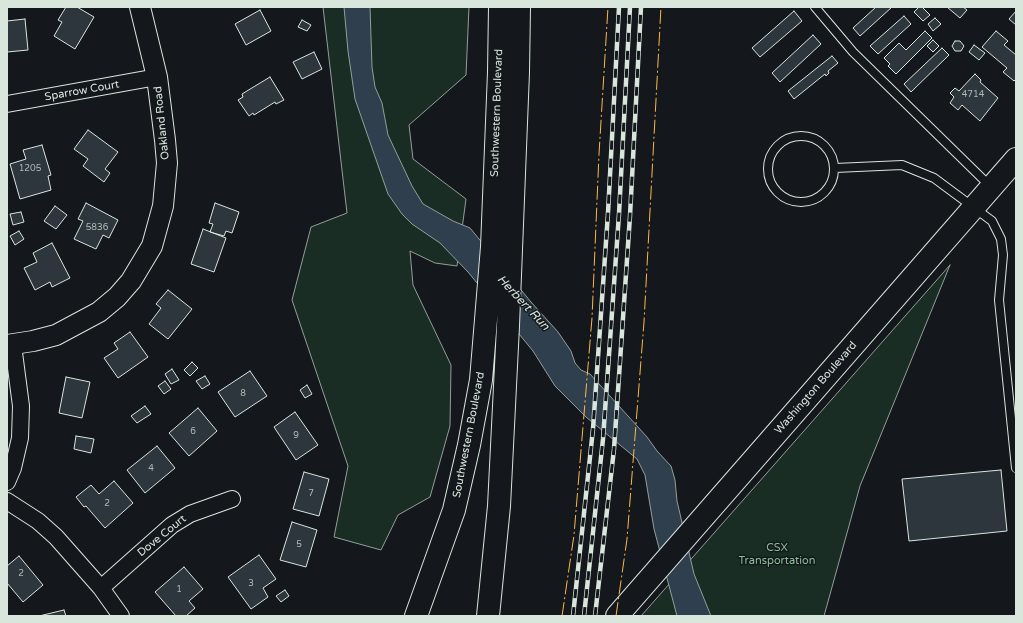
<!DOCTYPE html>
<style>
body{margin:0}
#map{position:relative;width:1023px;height:623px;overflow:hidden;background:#14181c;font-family:"Varela Round",sans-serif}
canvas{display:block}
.frame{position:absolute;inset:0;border:8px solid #d8e6dc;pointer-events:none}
</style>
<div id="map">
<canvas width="1023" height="623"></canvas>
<div class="frame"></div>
</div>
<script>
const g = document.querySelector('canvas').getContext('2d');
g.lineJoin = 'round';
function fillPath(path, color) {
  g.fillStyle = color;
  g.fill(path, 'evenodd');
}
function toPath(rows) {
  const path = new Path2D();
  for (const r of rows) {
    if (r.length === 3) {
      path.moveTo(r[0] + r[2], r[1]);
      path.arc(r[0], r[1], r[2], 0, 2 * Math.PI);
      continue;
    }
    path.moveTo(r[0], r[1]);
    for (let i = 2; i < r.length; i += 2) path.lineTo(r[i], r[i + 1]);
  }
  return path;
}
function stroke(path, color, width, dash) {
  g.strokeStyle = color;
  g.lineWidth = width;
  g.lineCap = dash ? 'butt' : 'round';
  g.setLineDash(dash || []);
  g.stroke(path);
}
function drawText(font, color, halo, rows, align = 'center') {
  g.font = font + ' "Varela Round",sans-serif';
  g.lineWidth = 3;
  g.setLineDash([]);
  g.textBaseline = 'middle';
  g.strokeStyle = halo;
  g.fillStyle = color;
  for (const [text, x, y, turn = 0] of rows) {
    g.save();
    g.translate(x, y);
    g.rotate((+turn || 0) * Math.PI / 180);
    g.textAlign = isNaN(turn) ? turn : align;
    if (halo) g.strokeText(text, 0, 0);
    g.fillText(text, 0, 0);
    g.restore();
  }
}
const green = toPath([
 [323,7,469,7,466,75,409,125,413,159,466,199,457,266,435,263,410,251,413,285,451,365,450,426,430,497,398,515,381,550,334,537,348,466,292,300,311,227,347,213,323,7],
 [950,265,860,486,824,616,641,616,950,265]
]);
fillPath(green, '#1a2d24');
stroke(green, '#939e99', 1);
const water = toPath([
 [344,7,370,7,372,67,375,87,382,103,388,135,412,186,423,204,453,221,470,228,531,302,558,332,571,351,575,363,581,370,590,374,647,437,657,451,671,466,675,480,677,501,694,574,711,616,677,616,654,529,645,475,637,459,586,417,555,386,533,351,468,272,440,243,412,224,402,214,388,194,355,99,348,51,344,7]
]);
fillPath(water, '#2f3f4d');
stroke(water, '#939e99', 1);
const building = toPath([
 [66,7,77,7,94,17,75,49,54,36,62,22,58,20,66,7],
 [876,7,892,7,860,36,853,28,876,7],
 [919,7,922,7,930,15,923,21,914,12,919,7],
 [947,7,963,7,967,10,960,18,947,7],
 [260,10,271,31,246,45,235,24,260,10],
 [794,11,802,21,760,57,752,48,794,11],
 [1016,11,1016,25,1009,19,1016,11],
 [904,16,911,24,878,54,870,46,904,16],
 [935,18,941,24,933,31,928,24,935,18],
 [25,19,28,50,7,52,7,21,25,19],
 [302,20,311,25,307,31,298,27,302,20],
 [925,31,932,38,896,74,888,66,890,64,884,58,899,43,906,50,925,31],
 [996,31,1008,41,1004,45,1016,55,1016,79,1014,81,1003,72,1007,68,982,47,996,31],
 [813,35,821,44,780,82,772,73,813,35],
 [933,40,939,46,933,52,927,46,933,40],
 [955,41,960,41,964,46,961,51,955,51,952,46,955,41],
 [974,45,985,53,979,60,969,52,974,45],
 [942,48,949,55,911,92,904,84,942,48],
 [314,52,322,69,302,79,293,62,314,52],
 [832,56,838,63,828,71,829,73,826,76,825,74,794,99,788,91,832,56],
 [975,74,981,80,980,82,998,98,980,121,962,105,958,110,950,103,954,97,950,93,955,88,959,91,975,74],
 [270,77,284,100,276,104,275,102,254,115,253,113,249,116,238,100,243,97,242,94,270,77],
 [88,130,118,152,105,169,110,173,104,182,83,166,88,159,74,149,88,130],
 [42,145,51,175,48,176,51,190,20,199,10,164,26,159,23,150,42,145],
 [86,203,118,220,109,238,103,235,96,249,74,239,83,221,78,219,86,203],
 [215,203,239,212,232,233,226,231,224,236,210,232,213,224,209,223,215,203],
 [55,206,67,215,56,229,44,221,55,206],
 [21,212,24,222,13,225,10,214,21,212],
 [203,229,226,238,214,272,191,264,203,229],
 [19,231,24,239,15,245,10,236,19,231],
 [52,243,70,278,52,287,50,282,35,290,24,268,37,262,33,253,52,243],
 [168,290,192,309,168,339,149,324,161,308,156,304,168,290],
 [130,332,148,357,118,378,104,358,118,349,114,343,130,332],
 [192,362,198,368,190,376,184,370,192,362],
 [172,369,179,380,171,384,165,374,172,369],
 [250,371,267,396,235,417,218,392,250,371],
 [205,376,210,384,202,389,196,381,205,376],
 [66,377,90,382,82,418,59,413,66,377],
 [165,381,171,389,164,394,158,386,165,381],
 [307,385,312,394,305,398,300,390,307,385],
 [145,406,151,414,137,423,131,416,145,406],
 [198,408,217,431,189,456,169,433,198,408],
 [295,412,318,445,296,460,274,427,295,412],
 [76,436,94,439,91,453,74,449,76,436],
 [157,446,175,468,145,493,127,470,157,446],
 [1001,470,1007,531,909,541,902,479,1001,470],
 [304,472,329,479,319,516,293,509,304,472],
 [114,481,133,503,105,528,86,506,84,507,76,497,91,485,99,494,114,481],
 [292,522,317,530,306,567,280,560,292,522],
 [259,555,276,579,263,588,268,597,251,609,228,577,259,555],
 [19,556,43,585,23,602,7,583,7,566,19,556],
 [184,567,203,589,189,601,195,608,186,616,176,616,155,592,184,567],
 [285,590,289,596,281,602,276,596,285,590],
 [64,610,66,616,39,616,64,610]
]);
fillPath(building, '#2c363c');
stroke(building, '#d8e6dc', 1);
const service = toPath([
 [815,7,853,52,991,187],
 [801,169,33],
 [835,168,902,165,934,178,992,221,1001,239,1003,255,999,300,1016,468]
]);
const minor = toPath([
 [7,104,157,77],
 [7,482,13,468,20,438,21,406,13,345],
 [7,501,38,521,56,537,101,588,121,616],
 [101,588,172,525,190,514,232,499]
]);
const tertiary = toPath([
 [7,345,33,341,56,335,99,312,117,297,131,281,152,246,163,206,167,163,165,140,157,77,140,7]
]);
const primary = toPath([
 [416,616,454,510,469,445,481,380,492,247,499,72,500,7],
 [488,616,499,506,508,326,518,72,519,7],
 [617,616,1016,159]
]);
stroke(service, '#d8e6dc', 10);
stroke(minor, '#d8e6dc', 18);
stroke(tertiary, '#d8e6dc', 22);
stroke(primary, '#d8e6dc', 24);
stroke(service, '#14181c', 8);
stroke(minor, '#14181c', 16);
stroke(tertiary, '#14181c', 20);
stroke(primary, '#14181c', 22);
const rail = toPath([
 [573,616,593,429,608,213,619,7],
 [584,616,603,439,619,214,630,7],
 [595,616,614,449,630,216,641,7]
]);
stroke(rail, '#d8e6dc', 4.5);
stroke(rail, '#14181c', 3, [9]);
stroke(toPath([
 [562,616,574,535,592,318,599,154,608,7],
 [616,616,627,539,644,322,661,7]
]), '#ffb74d', 1, [14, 3, 2, 3]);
drawText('9px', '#adbab4', null, [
 ["4714",973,95],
 ["1205",30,169],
 ["5836",97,228],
 ["8",243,394],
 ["6",193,432],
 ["9",296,436],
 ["4",151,469],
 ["7",311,494],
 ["2",107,504],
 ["5",299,545],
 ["2",21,574],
 ["3",251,584],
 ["1",179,590]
]);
drawText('11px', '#d8e6dc', '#14181c', [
 ["Sparrow Court",82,91,-10],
 ["Southwestern Boulevard",497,113,-88],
 ["Oakland Road",162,123,-96],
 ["Washington Boulevard",816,388,-49],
 ["Southwestern Boulevard",469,435,-79],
 ["Dove Court",162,536,-39]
]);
drawText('11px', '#8ac095', '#14181c', [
 ["CSX",777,548],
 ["Transportation",777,561]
]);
drawText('italic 12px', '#d8e6dc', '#14181c', [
 ["Herbert Run",523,303,47]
]);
</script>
